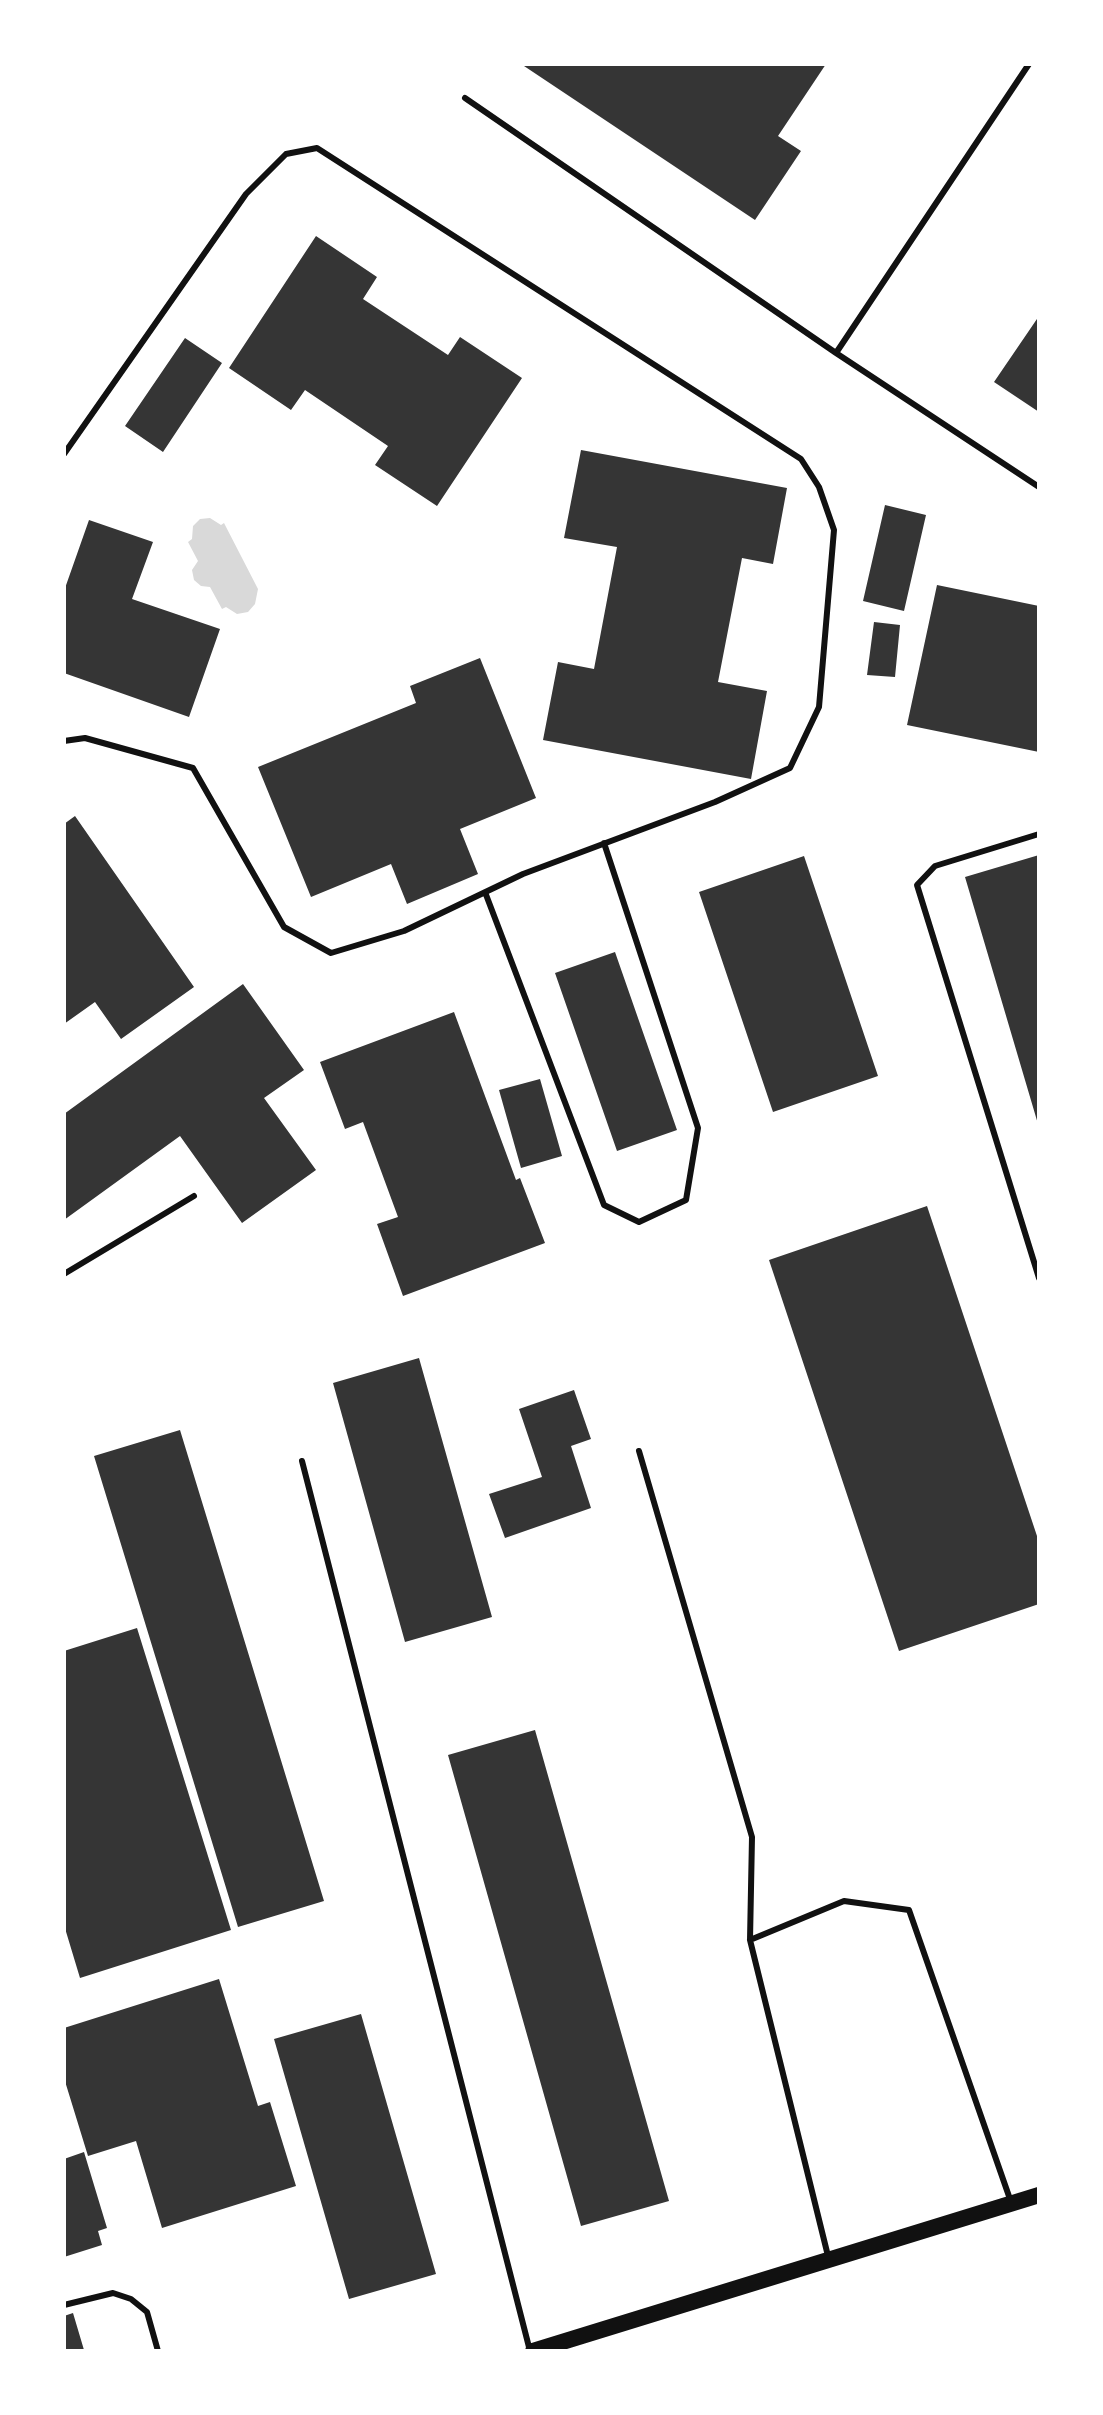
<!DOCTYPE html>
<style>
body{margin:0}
#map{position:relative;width:1103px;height:2415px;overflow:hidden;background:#fff;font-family:"Space Grotesk",sans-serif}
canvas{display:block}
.frame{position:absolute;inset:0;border:66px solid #fff;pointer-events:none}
</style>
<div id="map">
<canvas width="1103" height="2415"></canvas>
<div class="frame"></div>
</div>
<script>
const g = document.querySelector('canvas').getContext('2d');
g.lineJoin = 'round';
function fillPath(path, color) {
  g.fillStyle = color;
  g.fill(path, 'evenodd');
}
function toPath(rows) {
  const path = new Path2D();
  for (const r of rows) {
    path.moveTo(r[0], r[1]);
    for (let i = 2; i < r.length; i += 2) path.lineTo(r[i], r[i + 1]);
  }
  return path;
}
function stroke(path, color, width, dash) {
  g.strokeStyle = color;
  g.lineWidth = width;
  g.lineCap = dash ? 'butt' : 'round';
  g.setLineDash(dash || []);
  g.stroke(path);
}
fillPath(toPath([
 [210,518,221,525,224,523,258,589,255,604,248,612,237,614,226,607,222,609,210,587,201,586,194,580,192,570,198,561,188,542,192,539,193,526,200,519]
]), '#d9d9d9');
fillPath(toPath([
 [521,64,826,64,778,136,801,151,755,220],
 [316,236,377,277,363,299,448,355,460,337,522,378,437,506,375,465,388,446,305,390,291,410,229,368],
 [1039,316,1039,412,994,382],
 [185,338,222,363,163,452,125,426],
 [581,450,787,488,773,564,742,558,718,682,767,691,751,779,543,740,558,662,594,669,617,547,564,538],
 [885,505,926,515,904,611,863,601],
 [89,520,153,542,132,599,220,629,189,717,64,673,64,591],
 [937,585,1039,606,1039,752,907,725],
 [874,622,900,625,895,677,867,675],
 [480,658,536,798,460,829,478,874,407,904,391,864,311,897,258,767,416,703,410,686],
 [75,816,194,987,121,1039,95,1002,64,1024,64,824],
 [1039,855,1039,1124,1038,1124,965,877],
 [804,856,878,1076,773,1112,699,892],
 [615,952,677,1130,617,1151,555,973],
 [243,984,304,1070,264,1098,316,1170,242,1223,180,1136,64,1220,64,1114],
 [454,1012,516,1180,520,1178,545,1243,403,1296,377,1224,398,1217,363,1122,345,1129,320,1062],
 [540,1079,562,1156,521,1168,499,1090],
 [927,1206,1039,1542,1039,1604,899,1651,769,1260],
 [419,1358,492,1617,405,1642,333,1383],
 [574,1390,591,1439,571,1446,591,1508,505,1538,489,1494,542,1477,519,1409],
 [180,1430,324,1901,238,1927,94,1456],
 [137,1628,231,1930,80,1978,64,1925,64,1651],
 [535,1730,669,2201,581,2226,448,1755],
 [219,1979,258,2106,270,2102,296,2186,162,2228,136,2141,88,2156,64,2078,64,2028],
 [361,2014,436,2274,349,2299,274,2039],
 [84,2152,107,2228,98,2231,102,2245,64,2257,64,2159],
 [73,2313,84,2350,64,2351,64,2316]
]), '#353535');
stroke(toPath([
 [1029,64,836,353,1039,487],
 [465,98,836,353],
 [64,454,246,194,286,154,317,148,801,459,819,487,834,530,819,707,790,768,715,802,523,874,404,931,331,953,284,927,193,768,85,738,64,741],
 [1039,834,935,866,917,885,1039,1278],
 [485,892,604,1205,639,1222,686,1200,698,1128,604,843],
 [64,1274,194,1196],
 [639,1451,752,1837,750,1940,828,2256],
 [302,1461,530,2351],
 [750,1940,844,1901,909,1910,1011,2202],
 [64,2305,113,2293,131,2299,147,2312,158,2351]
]), '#111', 6);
stroke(toPath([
 [533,2351,1039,2195]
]), '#111', 16);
</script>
